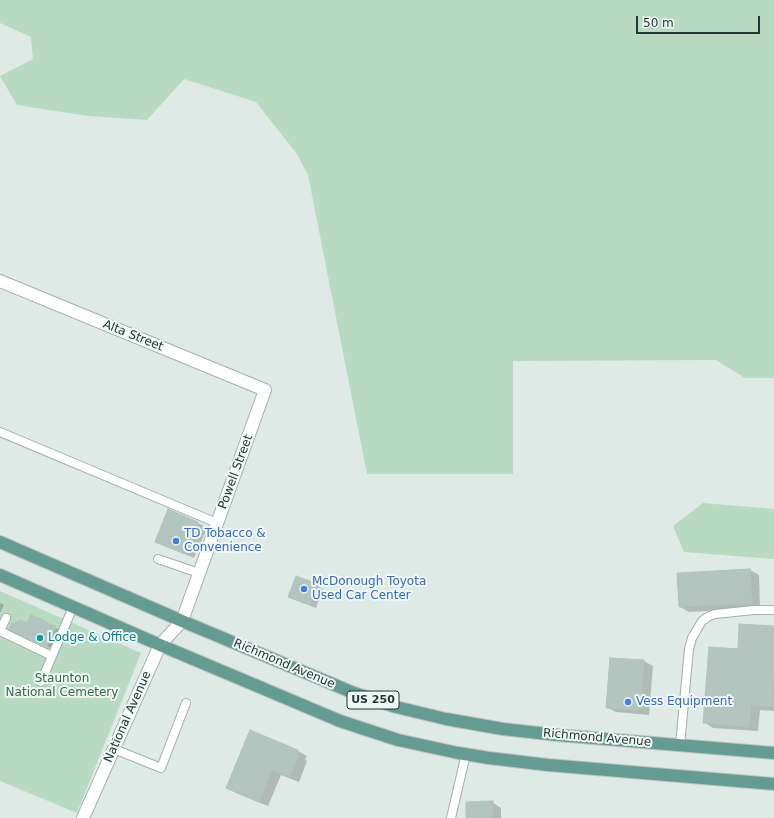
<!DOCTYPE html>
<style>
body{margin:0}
#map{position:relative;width:774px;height:818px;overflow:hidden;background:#dfe9e5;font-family:"DejaVu Sans",sans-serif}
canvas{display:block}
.scale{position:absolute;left:636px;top:16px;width:124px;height:18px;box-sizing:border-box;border:2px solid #213833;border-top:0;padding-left:5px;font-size:12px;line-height:14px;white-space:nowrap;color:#213833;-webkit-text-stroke:3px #eff6f3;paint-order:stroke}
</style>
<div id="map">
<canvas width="774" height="818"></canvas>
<div class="scale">50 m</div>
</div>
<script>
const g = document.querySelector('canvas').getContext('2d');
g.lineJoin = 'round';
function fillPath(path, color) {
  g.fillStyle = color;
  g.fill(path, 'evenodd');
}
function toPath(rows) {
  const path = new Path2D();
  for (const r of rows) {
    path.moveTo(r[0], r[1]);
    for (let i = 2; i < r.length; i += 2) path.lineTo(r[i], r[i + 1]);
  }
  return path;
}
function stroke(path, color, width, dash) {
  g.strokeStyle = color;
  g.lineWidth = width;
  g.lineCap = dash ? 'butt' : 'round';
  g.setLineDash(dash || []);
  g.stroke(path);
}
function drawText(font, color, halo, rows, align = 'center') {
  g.font = font + ' "DejaVu Sans",sans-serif';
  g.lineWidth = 4;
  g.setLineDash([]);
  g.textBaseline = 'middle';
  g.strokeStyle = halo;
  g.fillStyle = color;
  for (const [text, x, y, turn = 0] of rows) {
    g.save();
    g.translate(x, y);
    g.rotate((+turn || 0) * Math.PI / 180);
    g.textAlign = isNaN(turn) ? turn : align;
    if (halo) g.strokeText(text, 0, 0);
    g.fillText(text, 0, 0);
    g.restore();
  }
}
fillPath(toPath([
 [0,0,774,0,774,378,745,378,716,360,513,361,513,474,367,474,308,175,297,154,256,102,184,79,147,120,88,116,17,105,0,76,33,59,31,37,0,23],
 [703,503,774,509,774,559,684,552,673,526],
 [0,591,141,653,77,813,0,781]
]), '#b8dac3');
fillPath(toPath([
 [169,511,198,523,207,528,194,558,165,546,156,541],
 [750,570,759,575,760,608,689,612,680,607],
 [318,585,323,589,316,608,295,600,289,596],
 [0,603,4,605,0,613],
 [45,622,61,631,53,649,16,633,16,625,20,624,28,624],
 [774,627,774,711,760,710,758,731,713,728,704,722],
 [644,661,653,666,649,715,616,712,607,707],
 [250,731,298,751,307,756,305,760,307,761,299,782,281,775,268,806,236,793,227,788],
 [492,802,501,808,501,818,467,818]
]), '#0003');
const building = toPath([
 [168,509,198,522,185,554,155,542,168,509],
 [750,569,752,603,679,607,677,573,750,569],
 [296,576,318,584,310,605,288,597,296,576],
 [31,615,45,621,45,622,56,627,47,646,9,630,12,623,15,624,16,621,19,623,20,620,27,623,31,615],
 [739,624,774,626,774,676,772,707,751,705,749,727,703,723,709,647,738,649,739,624],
 [610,658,644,660,640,710,606,708,610,658],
 [250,730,298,750,297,754,299,755,289,777,272,770,259,802,226,788,250,730],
 [493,801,492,818,466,818,466,802,493,801]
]);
fillPath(building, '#b4c4be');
stroke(building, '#b2c2bc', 1);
const lane = toPath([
 [0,432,217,523],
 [158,559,199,573],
 [6,618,0,631,52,656],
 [41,682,73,607],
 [680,745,689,649,692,638,702,621,709,616,715,614,754,610,774,610],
 [114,749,161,768,186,703],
 [451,818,466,754]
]);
const street = toPath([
 [0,281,265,390,182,621,160,645,83,818]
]);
const primary = toPath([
 [0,542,182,621,354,693,396,707,446,719,503,729,557,735,774,753],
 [0,575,160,645,340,721,398,740,458,753,489,758,548,765,774,784]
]);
stroke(lane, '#a2b0ac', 10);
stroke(street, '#a2b0ac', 14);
stroke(primary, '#bcc3c2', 14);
stroke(lane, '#fff', 8);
stroke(street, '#fff', 12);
stroke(primary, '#659c92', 12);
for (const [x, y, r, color] of [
 [176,541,4,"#3f7fe0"],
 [304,589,4,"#3f7fe0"],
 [40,638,4,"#0f9aa8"],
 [628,702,4,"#3f7fe0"]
]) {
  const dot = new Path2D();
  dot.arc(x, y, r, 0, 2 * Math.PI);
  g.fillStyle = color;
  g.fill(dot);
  stroke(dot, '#eff6f3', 1.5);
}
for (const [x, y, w] of [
 [373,700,52]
]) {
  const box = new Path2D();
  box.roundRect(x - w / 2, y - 9, w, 18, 3);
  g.fillStyle = '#eff6f3';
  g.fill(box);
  stroke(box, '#213833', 1);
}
drawText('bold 11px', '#213833', null, [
 ["US 250",373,700]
]);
drawText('12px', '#213833', '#eff6f3', [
 ["Alta Street",133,336,22],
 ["Powell Street",236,472,-70],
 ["Richmond Avenue",284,664,23],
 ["National Avenue",128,717,-66],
 ["Richmond Avenue",597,738,5]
]);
drawText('12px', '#366cbe', '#eff6f3', [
 ["TD Tobacco &",184,534],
 ["Convenience",184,548],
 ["McDonough Toyota",312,582],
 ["Used Car Center",312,596],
 ["Vess Equipment",636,702]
], 'left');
drawText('12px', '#0d838f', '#eff6f3', [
 ["Lodge & Office",48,638]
], 'left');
drawText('12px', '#2e6c4a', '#eff6f3', [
 ["Staunton",62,679],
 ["National Cemetery",62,693]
]);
</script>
